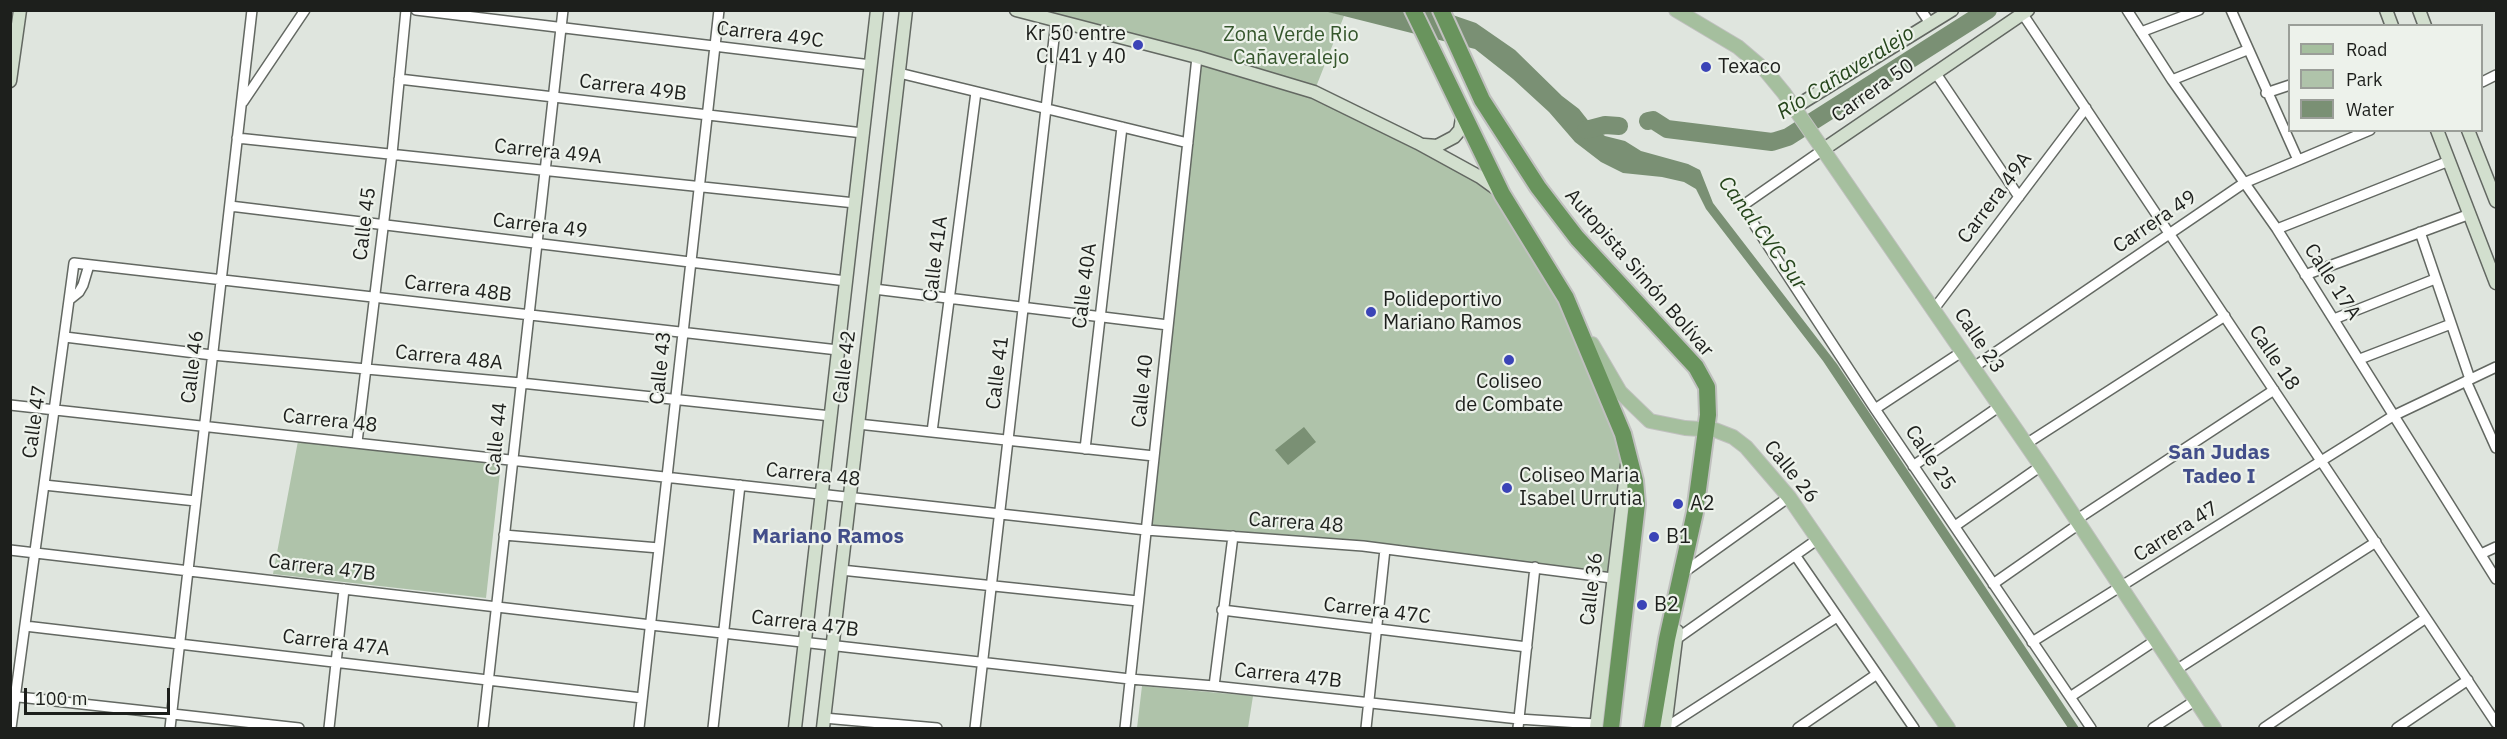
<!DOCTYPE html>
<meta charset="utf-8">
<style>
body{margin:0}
#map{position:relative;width:2507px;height:739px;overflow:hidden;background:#dfe5de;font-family:"IBM Plex Sans",sans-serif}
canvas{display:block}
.frame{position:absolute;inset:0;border:12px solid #1d1f1c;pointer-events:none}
.legend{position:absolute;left:2288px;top:24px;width:195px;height:108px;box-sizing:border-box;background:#edf2eb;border:2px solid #9a9e98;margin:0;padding:8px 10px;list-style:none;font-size:18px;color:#1d1f1c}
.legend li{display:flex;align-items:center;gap:12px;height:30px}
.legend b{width:30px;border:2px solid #9a9e98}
.scale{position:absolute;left:24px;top:688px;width:146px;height:27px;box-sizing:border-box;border:3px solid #1d1f1c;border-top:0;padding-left:8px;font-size:18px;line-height:21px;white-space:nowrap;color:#1d1f1c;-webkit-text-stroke:4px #edf2eb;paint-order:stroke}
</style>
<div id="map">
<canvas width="2507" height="739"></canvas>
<div class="frame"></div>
<ul class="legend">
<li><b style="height:8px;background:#a5bf9e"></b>Road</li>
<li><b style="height:16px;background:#afc3aa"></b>Park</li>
<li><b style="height:16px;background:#7a9074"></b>Water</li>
</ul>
<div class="scale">100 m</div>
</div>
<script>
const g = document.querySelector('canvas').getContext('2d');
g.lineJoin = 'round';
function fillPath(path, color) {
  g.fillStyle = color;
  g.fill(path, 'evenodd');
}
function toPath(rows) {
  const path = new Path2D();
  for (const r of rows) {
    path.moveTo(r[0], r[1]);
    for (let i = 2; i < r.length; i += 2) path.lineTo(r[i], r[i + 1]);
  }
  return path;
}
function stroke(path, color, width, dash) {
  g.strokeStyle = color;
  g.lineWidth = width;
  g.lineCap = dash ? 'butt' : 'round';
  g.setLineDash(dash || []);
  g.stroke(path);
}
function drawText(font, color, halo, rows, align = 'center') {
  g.font = font + ' "IBM Plex Sans",sans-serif';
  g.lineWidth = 4.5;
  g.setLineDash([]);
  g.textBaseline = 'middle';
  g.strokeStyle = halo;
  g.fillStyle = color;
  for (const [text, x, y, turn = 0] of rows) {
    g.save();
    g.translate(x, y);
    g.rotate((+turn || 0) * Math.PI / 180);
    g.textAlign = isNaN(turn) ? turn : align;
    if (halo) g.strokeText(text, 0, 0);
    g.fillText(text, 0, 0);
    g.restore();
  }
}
fillPath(toPath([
 [1324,10,1344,16,1314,92,1490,183,1554,280,1627,454,1612,578,1535,567,1146,530,1197,57,1016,11],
 [298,441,501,463,486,598,273,574],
 [1142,686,1253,696,1248,728,1137,728]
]), '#afc3aa');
fillPath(toPath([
 [1324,11,1441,11,1476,23,1515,50,1562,96,1579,109,1594,128,1605,136,1625,141,1641,151,1688,164,1700,170,1713,203,1837,364,2079,728,2068,728,1823,361,1706,209,1696,189,1684,182,1662,177,1623,173,1601,162,1575,142,1549,112,1513,79,1475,49],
 [1304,427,1316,442,1288,465,1275,450]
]), '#7a9074');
stroke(toPath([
 [1648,121,1653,120,1667,129,1772,142,1788,137,1988,10],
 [1586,130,1605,125,1619,126]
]), '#7a9074', 18);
const street = toPath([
 [416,10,871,65],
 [1921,10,1930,23],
 [2127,10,2172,80,2277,229,2496,579],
 [2231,10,2298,160],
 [2022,13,2496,723],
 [2141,32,2199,10],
 [1935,72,2019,197],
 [899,73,1188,143],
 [399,79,863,133],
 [2172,80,2247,50],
 [2482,82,2496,75],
 [2266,93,2290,85],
 [243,102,305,10],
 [237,138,855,203],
 [1824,149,1742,206,1875,409,2091,728],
 [230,206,846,281],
 [2277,229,2449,161],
 [2420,232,2470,379],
 [2305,275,2470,214],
 [874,289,1168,325],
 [69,300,79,292,83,285,89,265],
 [1934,309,2086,108],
 [2334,319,2435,279],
 [65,337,212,355,521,383,831,416],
 [2360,359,2451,324],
 [1974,367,2244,183,2370,130],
 [2466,381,2496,448],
 [10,405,1146,530,1363,546,1612,578],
 [1875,409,1963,351],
 [858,424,1154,456],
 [932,432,976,92],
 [357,442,392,154,406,10],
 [2026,444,2225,316],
 [1085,449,1122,127],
 [1913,466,2000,406],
 [44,485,196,501],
 [2076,520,2274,390],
 [1955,526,2041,466],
 [504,535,659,548],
 [10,550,651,625,1130,679,1214,686,1519,719,1596,724],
 [2481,554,2496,547],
 [1795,555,1914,728],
 [841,570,1138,601],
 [1687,570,1789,497],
 [1993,584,2079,524],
 [1222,610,1527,647],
 [25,626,642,698],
 [1675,640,1818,539],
 [2032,642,2393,416,2496,367],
 [2176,670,2376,542],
 [1214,686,1233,536],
 [10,696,299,728],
 [2070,697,2156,640],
 [824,718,937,728],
 [11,728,74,263,838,350],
 [170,728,252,10],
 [329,728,344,589],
 [483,728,563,10],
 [639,728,719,10],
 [713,728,740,485],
 [975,728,1056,21],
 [1125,728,1197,57],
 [1366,728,1385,549],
 [1518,728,1535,567],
 [1665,728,1837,617],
 [1798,728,1877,674],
 [2153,728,2196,700],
 [2264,728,2426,618],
 [2397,728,2468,680]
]);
const secondary = toPath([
 [1016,10,1197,57,1314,92,1418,143,1480,177,1498,190],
 [2386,10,2392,26],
 [2419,10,2425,26],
 [10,81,20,10],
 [1795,107,1952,10],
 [2437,130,2496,283],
 [2468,130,2496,201],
 [1424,145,1437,146,1454,137,1460,130,1463,112],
 [1824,149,2028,10],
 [795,728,877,10],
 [823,728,906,10],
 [1596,728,1627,465],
 [1665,728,1677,631]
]);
const primary = toPath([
 [1676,10,1738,47,1765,70,1784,93,2041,466,2214,728],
 [1592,344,1620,392,1650,421,1685,428,1715,430,1733,437,1746,447,1789,497,1948,728]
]);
const highway = toPath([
 [1413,10,1502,194,1566,298,1623,434,1635,481,1637,504,1611,728],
 [1441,10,1482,100,1538,187,1577,238,1696,367,1707,387,1708,415,1695,512,1667,639,1652,728]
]);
stroke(street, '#636862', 12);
stroke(secondary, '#636862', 15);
stroke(primary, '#c0c0bf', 16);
stroke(highway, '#c0c0bf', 20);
stroke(street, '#fff', 9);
stroke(secondary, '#d2dfce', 12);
stroke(primary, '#a5bf9e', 14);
stroke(highway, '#69945d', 16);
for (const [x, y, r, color] of [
 [1138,45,6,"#3b44b7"],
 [1706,67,6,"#3b44b7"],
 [1371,312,6,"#3b44b7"],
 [1509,360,6,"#3b44b7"],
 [1507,488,6,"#3b44b7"],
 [1678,504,6,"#3b44b7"],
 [1654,537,6,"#3b44b7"],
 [1642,605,6,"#3b44b7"]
]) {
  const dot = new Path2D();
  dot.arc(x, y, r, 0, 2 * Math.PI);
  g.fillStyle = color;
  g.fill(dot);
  stroke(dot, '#edf2eb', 2);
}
drawText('20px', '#1d1f1c', '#edf2eb', [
 ["Kr 50 entre",1126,34,"right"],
 ["Cl 41 y 40",1126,57,"right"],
 ["Texaco",1718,67],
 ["Polideportivo",1383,300],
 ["Mariano Ramos",1383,323],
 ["Coliseo",1509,382,"center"],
 ["de Combate",1509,405,"center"],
 ["Coliseo Maria",1519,476],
 ["Isabel Urrutia",1519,499],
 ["A2",1690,504],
 ["B1",1666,537],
 ["B2",1654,605]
], 'left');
drawText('20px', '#1d1f1c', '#edf2eb', [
 ["Carrera 49C",770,35,7],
 ["Carrera 49B",633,88,7],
 ["Carrera 50",1873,91,-35],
 ["Carrera 49A",548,152,6],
 ["Carrera 49A",1995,198,-53],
 ["Carrera 49",2155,222,-34],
 ["Calle 45",365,224,-83],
 ["Carrera 49",540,226,7],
 ["Calle 41A",936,259,-83],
 ["Autopista Simón Bolívar",1639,273,49],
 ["Calle 17A",2332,282,57],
 ["Calle 40A",1085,286,-83],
 ["Carrera 48B",458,289,7],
 ["Calle 23",1979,341,56],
 ["Carrera 48A",449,358,6],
 ["Calle 18",2274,358,56],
 ["Calle 46",193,367,-83],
 ["Calle 42",845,367,-83],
 ["Calle 43",661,368,-84],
 ["Calle 41",998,373,-83],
 ["Calle 40",1143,391,-84],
 ["Carrera 48",330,421,6],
 ["Calle 47",35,422,-82],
 ["Calle 44",497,439,-84],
 ["Calle 25",1930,458,56],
 ["Calle 26",1791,472,51],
 ["Carrera 48",813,475,6],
 ["Carrera 48",1296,523,4],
 ["Carrera 47",2176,532,-32],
 ["Carrera 47B",322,568,7],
 ["Calle 36",1592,589,-83],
 ["Carrera 47C",1377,611,7],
 ["Carrera 47B",805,624,7],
 ["Carrera 47A",336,643,7],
 ["Carrera 47B",1288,676,6]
]);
drawText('20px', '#35562c', '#edf2eb', [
 ["Zona Verde Rio",1291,35],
 ["Cañaveralejo",1291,58]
]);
drawText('italic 21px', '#25451b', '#edf2eb', [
 ["Río Cañaveralejo",1846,73,-32],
 ["Canal CVC Sur",1762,233,54]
]);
drawText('bold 21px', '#424e8a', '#edf2eb', [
 ["San Judas",2219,453],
 ["Tadeo I",2219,477],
 ["Mariano Ramos",828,537]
]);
</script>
